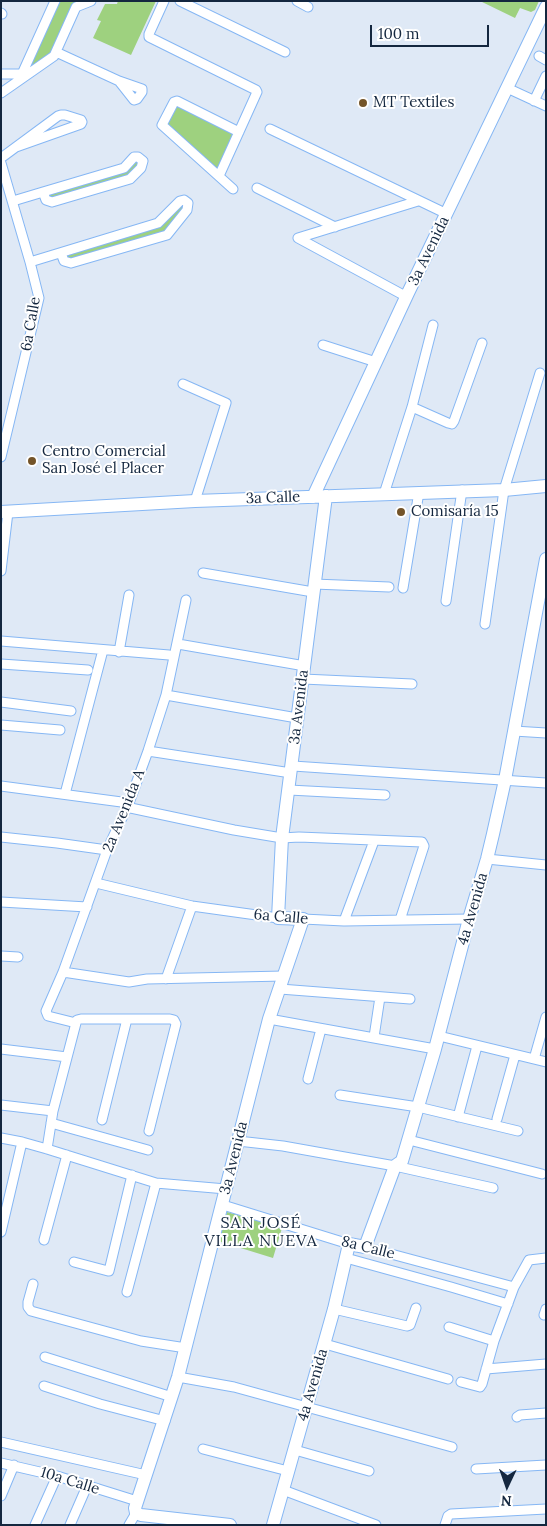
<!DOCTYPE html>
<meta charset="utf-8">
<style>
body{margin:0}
#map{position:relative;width:547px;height:1526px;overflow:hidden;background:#dfe9f6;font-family:Lora,serif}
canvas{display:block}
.frame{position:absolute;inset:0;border:2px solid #14273f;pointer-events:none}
.north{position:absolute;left:482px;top:1461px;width:50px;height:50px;-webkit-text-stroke:4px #fff;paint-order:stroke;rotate:183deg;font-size:14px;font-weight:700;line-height:20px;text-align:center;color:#14273f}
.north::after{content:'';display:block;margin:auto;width:18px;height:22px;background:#14273f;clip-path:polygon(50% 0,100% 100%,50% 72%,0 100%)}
.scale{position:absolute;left:370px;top:25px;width:119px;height:22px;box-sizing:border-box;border:2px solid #14273f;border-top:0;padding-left:6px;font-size:15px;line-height:18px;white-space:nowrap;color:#14273f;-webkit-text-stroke:4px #fff;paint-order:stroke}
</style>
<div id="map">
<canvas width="547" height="1526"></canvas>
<div class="frame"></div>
<div class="north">N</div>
<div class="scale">100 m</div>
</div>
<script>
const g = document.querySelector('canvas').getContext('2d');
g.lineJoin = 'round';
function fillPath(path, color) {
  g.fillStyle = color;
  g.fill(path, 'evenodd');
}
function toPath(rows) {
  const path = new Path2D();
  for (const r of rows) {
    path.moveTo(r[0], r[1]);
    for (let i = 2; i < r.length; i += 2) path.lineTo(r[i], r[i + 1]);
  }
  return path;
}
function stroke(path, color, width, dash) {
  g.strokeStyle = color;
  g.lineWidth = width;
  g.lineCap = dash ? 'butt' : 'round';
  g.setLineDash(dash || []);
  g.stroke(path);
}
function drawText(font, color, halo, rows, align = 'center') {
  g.font = font + ' Lora,serif';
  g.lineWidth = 4;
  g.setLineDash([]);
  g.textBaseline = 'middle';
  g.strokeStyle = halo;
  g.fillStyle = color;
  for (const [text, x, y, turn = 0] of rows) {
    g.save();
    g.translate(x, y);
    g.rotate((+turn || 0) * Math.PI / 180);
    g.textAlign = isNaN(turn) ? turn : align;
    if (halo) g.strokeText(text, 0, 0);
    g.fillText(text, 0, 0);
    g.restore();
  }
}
fillPath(toPath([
 [59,1,75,1,52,53,27,69],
 [118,1,156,1,131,55,93,38,101,21,97,20,105,4,117,4],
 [480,1,539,1,535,10,531,12,520,8,515,18],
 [174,102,239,132,219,176,163,122],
 [132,158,142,159,130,179,52,202,43,192,124,168],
 [180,201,188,203,167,235,71,263,61,253,158,223],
 [227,1212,282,1228,273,1258,218,1241]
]), '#9ed17f');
const street = toPath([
 [164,1,149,34,149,37,256,90,257,92,219,176],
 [180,1,285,52],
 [297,1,308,7],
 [1,13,2,14],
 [56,52,119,81,134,100,137,99,142,92,142,89,119,81],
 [539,56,546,60],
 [1,74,28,74],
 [22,74,55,1],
 [507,88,546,106],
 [1,93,54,56,76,7,91,1],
 [534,101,546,76],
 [270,129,447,214],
 [1,158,58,116,61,115,65,115,81,120,82,122,81,124,16,147],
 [1,163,30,262,39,298,1,457],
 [257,188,335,227],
 [233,189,162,125,174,102,177,101,239,132],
 [13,201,43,192,124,168,134,157,138,157,143,161,141,168,130,179,52,202,46,200,43,192],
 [298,238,418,201],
 [298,238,407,297],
 [30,262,158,223,180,201,184,200,188,203,187,210,167,235,71,263,64,261,61,253],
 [323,345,376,362],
 [183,384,226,403,195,501],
 [412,407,448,423,452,424,454,421,482,343],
 [384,494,412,407,433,325],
 [1,571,8,512],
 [203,573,313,592],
 [314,584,389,587],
 [403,588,419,492],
 [446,601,462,490],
 [485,624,504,490,540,373],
 [1,641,169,655],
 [178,644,305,666],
 [119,652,129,595],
 [1,664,88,670],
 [303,679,412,684],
 [166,695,297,718],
 [1,702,71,711],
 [1,725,60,730],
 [514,731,546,733],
 [148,751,291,773],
 [293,766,546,783],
 [1,786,129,803],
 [289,790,385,795],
 [65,794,103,650],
 [126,807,234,830,282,838,299,837,422,842,424,846,400,920],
 [1,837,57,843,107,850],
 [487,859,546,865],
 [96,883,192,906,278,918],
 [1,902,87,907],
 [303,919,344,921,469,919],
 [344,921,374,841],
 [1,956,18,957],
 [63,972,129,982,147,979,284,976],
 [166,979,192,906],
 [280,989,410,999],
 [269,1019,435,1049],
 [439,1036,546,1062],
 [374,1037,380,997],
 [1,1049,67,1057],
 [534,1059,546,1017],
 [308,1079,321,1029],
 [340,1095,418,1107,518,1131],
 [1,1105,53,1111],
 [458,1117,477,1046],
 [497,1119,515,1055],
 [102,1120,127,1019],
 [51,1123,148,1150],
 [149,1131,176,1024,174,1020,170,1019,81,1019,77,1020,76,1023,48,1016,46,1011,63,972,107,850,129,803,148,751,166,695,186,600],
 [1,1138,22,1142,47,1149,156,1183,226,1189],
 [409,1140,542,1174],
 [238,1141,283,1146,395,1166,493,1188],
 [47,1149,53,1111,76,1023],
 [223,1205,349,1244],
 [1,1232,22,1142],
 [44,1240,67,1155],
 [365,1247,514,1287],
 [346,1258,451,1287,508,1304],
 [74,1262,108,1271,109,1271,132,1175],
 [33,1284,28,1302,28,1307,31,1311,141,1341,186,1348],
 [127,1292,156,1183],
 [334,1309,407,1326,410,1325,416,1308],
 [544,1315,546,1309],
 [449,1327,494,1341],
 [325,1344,448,1379],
 [45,1357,172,1397],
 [486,1369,546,1364],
 [178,1377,234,1387,452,1447],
 [461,1382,480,1387,482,1384,494,1341,514,1287,529,1260,546,1258],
 [44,1386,100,1404,165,1421],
 [517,1417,520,1415,546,1413],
 [1,1442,146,1475],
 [203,1449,288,1471],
 [295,1450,369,1471],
 [1,1463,57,1476,137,1501],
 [476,1469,546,1465],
 [283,1490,376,1525],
 [1,1496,14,1465],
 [35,1525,57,1476],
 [70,1525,87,1486],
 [129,1525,136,1513],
 [445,1525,448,1516,451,1514,546,1509]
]);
const secondary = toPath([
 [313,497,408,293,546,7],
 [1,512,195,501,504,490,546,486],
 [230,1525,141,1515,136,1513,135,1508,178,1377,269,1019,303,919,278,918,282,838,326,496],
 [273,1525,334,1309,349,1244,365,1247,395,1166,402,1161,435,1049,469,919,487,859,493,834,505,780,546,559]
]);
stroke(street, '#86b7f4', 11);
stroke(secondary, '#86b7f4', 14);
stroke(street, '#fff', 9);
stroke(secondary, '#fff', 12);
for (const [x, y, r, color] of [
 [363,103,5,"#735429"],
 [32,461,5,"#735429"],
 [401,512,5,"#735429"]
]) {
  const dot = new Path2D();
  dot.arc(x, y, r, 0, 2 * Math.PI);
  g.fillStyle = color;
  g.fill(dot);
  stroke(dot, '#fff', 2);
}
drawText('15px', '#14273f', '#fff', [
 ["MT Textiles",373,103],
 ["Centro Comercial",42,452],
 ["San José el Placer",42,469],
 ["Comisaría 15",411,512]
], 'left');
drawText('15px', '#14273f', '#fff', [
 ["3a Avenida",429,251,-64],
 ["6a Calle",31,324,-80],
 ["3a Calle",273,498,-2],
 ["3a Avenida",299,707,-83],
 ["2a Avenida A",124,811,-68],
 ["4a Avenida",473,909,-74],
 ["6a Calle",281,917,5],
 ["3a Avenida",234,1158,-76],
 ["8a Calle",368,1248,14],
 ["4a Avenida",313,1385,-74],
 ["10a Calle",70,1481,17]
]);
g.letterSpacing = '1px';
drawText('16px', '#14273f', '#fff', [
 ["SAN JOSÉ",261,1223],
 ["VILLA NUEVA",261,1241]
]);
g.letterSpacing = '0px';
</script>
